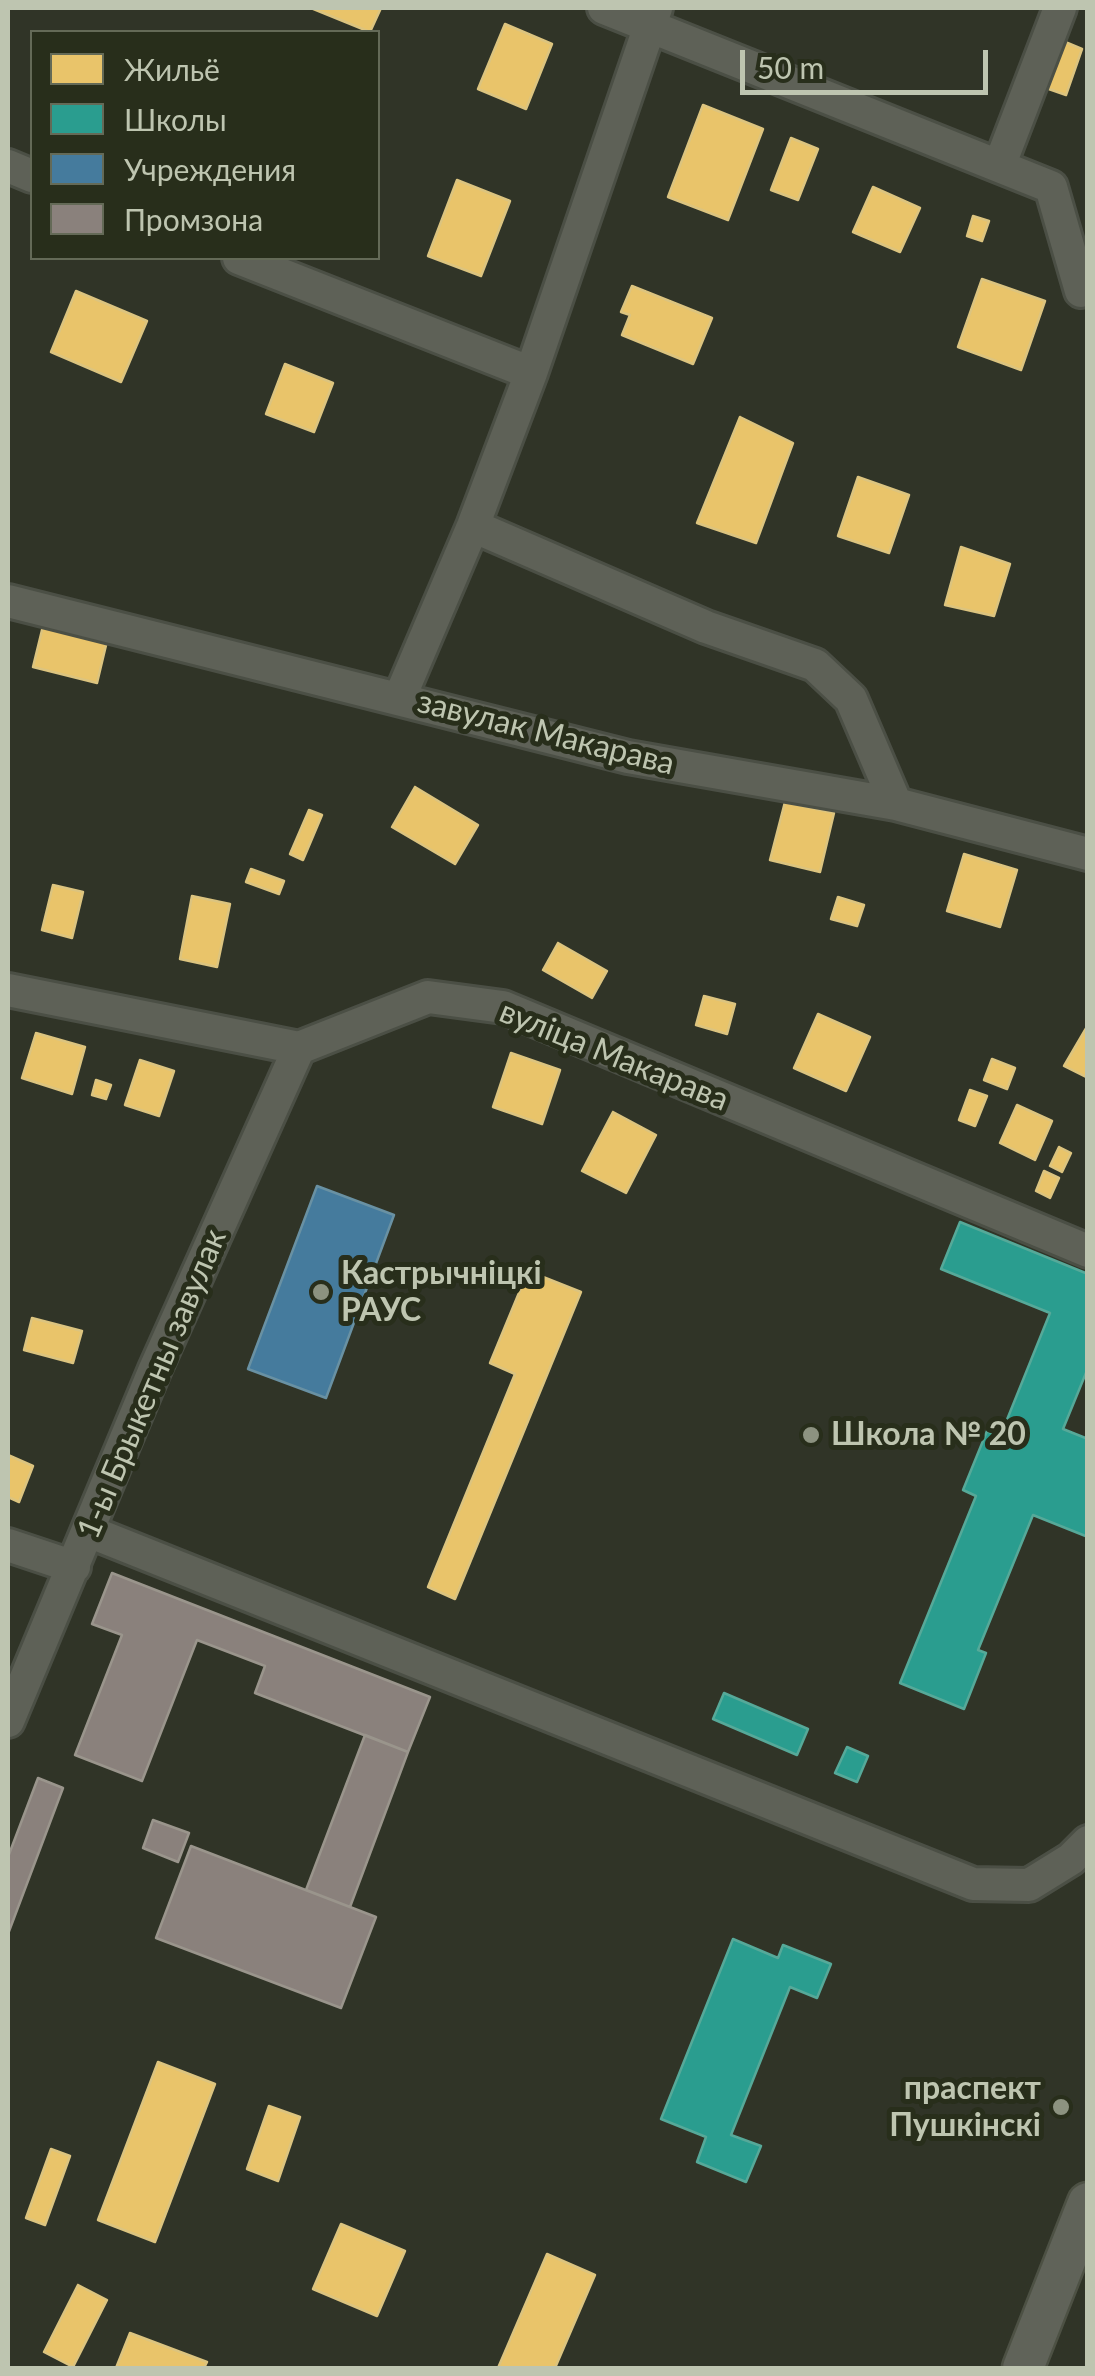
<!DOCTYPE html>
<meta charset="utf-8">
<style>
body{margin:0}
#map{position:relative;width:1095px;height:2376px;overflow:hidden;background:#303427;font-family:Lato,sans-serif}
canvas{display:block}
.frame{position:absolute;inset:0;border:10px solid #bec5b0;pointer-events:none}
.legend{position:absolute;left:30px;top:30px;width:350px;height:230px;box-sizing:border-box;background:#282e1b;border:2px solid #646a57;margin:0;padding:12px 18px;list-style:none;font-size:30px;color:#bec5b0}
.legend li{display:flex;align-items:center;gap:20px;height:50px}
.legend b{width:50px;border:2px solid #646a57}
.scale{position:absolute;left:740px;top:50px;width:248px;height:45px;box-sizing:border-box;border:5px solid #bec5b0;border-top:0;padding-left:12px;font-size:30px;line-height:35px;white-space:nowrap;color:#bec5b0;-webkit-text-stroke:8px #282e1b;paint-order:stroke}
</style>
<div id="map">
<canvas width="1095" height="2376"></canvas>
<div class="frame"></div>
<ul class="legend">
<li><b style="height:28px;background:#e9c46a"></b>Жильё</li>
<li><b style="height:28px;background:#2a9d8f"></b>Школы</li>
<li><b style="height:28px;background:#457b9d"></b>Учреждения</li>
<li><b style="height:28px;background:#8a817c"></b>Промзона</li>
</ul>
<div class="scale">50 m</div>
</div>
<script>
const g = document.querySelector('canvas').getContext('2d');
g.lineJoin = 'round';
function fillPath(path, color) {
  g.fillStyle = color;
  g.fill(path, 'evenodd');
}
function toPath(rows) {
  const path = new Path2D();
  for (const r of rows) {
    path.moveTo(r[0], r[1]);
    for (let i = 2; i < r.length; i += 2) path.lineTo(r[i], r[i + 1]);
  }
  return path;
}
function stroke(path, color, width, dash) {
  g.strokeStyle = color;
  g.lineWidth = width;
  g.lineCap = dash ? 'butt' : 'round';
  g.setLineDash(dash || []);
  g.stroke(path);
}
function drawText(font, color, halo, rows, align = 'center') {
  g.font = font + ' Lato,sans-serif';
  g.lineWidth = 10;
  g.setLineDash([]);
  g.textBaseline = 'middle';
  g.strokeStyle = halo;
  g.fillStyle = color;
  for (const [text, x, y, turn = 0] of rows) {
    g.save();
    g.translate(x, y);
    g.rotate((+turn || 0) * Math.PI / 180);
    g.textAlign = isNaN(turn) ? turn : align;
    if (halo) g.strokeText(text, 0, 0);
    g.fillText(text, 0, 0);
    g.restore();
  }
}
const homes = toPath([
 [311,8,381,8,370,32,311,8],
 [505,24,552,44,526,109,478,89,505,24],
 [1058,39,1082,49,1066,95,1043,87,1058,39],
 [703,105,763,129,728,220,668,197,703,105],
 [791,138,818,149,798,200,771,190,791,138],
 [457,180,510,201,481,276,428,256,457,180],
 [873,187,920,208,900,252,853,232,873,187],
 [973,216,989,221,982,241,967,236,973,216],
 [982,279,1045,301,1021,370,958,347,982,279],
 [632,286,712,318,693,364,622,335,630,315,621,312,632,286],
 [76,291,147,321,121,382,51,352,76,291],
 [285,364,333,383,314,432,266,414,285,364],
 [740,417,793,443,756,543,697,523,740,417],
 [858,477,909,495,889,553,838,536,858,477],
 [961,547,1010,564,994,616,945,605,961,547],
 [43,626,107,641,97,683,33,667,43,626],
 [415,787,478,825,455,864,392,827,415,787],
 [785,802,834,813,820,872,770,860,785,802],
 [309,810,322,815,303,860,290,854,309,810],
 [964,854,1017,870,1000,927,947,911,964,854],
 [251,869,284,881,279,894,246,882,251,869],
 [53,885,83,892,72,938,42,930,53,885],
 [192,896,230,904,217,967,180,959,192,896],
 [838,897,864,905,857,926,831,919,838,897],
 [558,943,607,971,592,998,543,970,558,943],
 [704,996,735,1004,727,1034,696,1025,704,996],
 [818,1014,870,1037,846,1091,794,1068,818,1014],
 [1088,1025,1088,1078,1064,1066,1088,1025],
 [36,1033,85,1047,72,1094,22,1078,36,1033],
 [511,1053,560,1070,542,1124,493,1107,511,1053],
 [992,1059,1015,1068,1007,1089,984,1080,992,1059],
 [140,1060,174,1071,159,1116,125,1105,140,1060],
 [96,1080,111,1085,106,1099,92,1095,96,1080],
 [970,1090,987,1096,975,1126,959,1120,970,1090],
 [1017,1105,1052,1121,1035,1160,1000,1143,1017,1105],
 [613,1112,656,1135,626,1193,582,1171,613,1112],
 [1059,1147,1071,1153,1062,1172,1050,1166,1059,1147],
 [1044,1171,1059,1178,1050,1198,1036,1191,1044,1171],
 [528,1271,581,1292,455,1599,428,1587,515,1374,490,1363,528,1271],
 [32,1318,82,1331,73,1363,24,1350,32,1318],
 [8,1455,33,1466,19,1502,8,1497,8,1455],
 [158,2062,215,2084,155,2242,98,2220,158,2062],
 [269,2106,300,2117,278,2181,247,2169,269,2106],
 [51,2149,70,2156,45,2225,26,2218,51,2149],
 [341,2224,405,2251,377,2316,313,2289,341,2224],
 [547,2254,595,2275,555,2368,498,2368,547,2254],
 [78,2285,107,2300,73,2367,44,2352,78,2285],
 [130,2333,207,2362,204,2368,116,2368,130,2333]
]);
fillPath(homes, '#e9c46a');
stroke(homes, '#dcc47f', 2.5);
const schools = toPath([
 [960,1222,1088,1274,1088,1368,1063,1429,1088,1439,1088,1537,1033,1515,978,1650,986,1653,964,1709,900,1683,976,1496,963,1490,987,1431,1000,1437,1050,1313,941,1269,960,1222],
 [724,1693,808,1729,797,1755,713,1719,724,1693],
 [847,1747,868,1756,857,1782,835,1773,847,1747],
 [733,1939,778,1958,783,1945,831,1964,817,1998,790,1987,731,2135,761,2146,746,2182,697,2162,706,2137,661,2119,733,1939]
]);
fillPath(schools, '#2a9d8f');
stroke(schools, '#56a999', 2.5);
const public = toPath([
 [317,1186,394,1215,326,1398,248,1369,317,1186]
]);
fillPath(public, '#457b9d');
stroke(public, '#6991a3', 2.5);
const industry = toPath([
 [112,1573,430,1697,408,1752,255,1693,265,1666,197,1640,142,1781,75,1755,122,1635,92,1624,112,1573],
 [365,1735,408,1752,350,1907,306,1890,365,1735],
 [38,1778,63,1788,8,1934,8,1857,38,1778],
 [153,1820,189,1833,178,1862,143,1848,153,1820],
 [191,1846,376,1917,341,2008,156,1938,191,1846]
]);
fillPath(industry, '#8a817c');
stroke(industry, '#9a958c', 2.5);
const minor = toPath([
 [604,8,1051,187,1081,291],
 [1000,164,1060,8],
 [8,166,32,176],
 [239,258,531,373],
 [473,526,706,627,815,665,851,699,896,804],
 [8,601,628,757,896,804,1088,854],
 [400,697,473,526,531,373,656,8],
 [8,990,299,1048,428,997,503,1007,1088,1251],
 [88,1531,973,1884,1029,1885,1071,1859,1088,1842],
 [8,1545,74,1567],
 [8,1721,155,1369,299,1048]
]);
const major = toPath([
 [1023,2368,1088,2203]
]);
stroke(minor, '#4b4f45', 38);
stroke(major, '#4d5144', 45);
stroke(minor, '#5e6157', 32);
stroke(major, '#606359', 40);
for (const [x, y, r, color] of [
 [321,1292,10,"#8c9280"],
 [811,1435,10,"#8c9280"],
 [1061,2107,10,"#8c9280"]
]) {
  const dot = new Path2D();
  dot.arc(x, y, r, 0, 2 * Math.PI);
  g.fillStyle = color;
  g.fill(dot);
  stroke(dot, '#282e1b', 4);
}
drawText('32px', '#bec5b0', '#282e1b', [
 ["завулак Макарава",546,733,14],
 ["вуліца Макарава",614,1056,22],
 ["1-ы Брыкетны завулак",152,1384,-67]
]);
drawText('bold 32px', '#bec5b0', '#282e1b', [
 ["Кастрычніцкі",341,1274],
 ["РАУС",341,1311],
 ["Школа № 20",831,1435],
 ["праспект",1041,2089,"right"],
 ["Пушкінскі",1041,2126,"right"]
], 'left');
</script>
